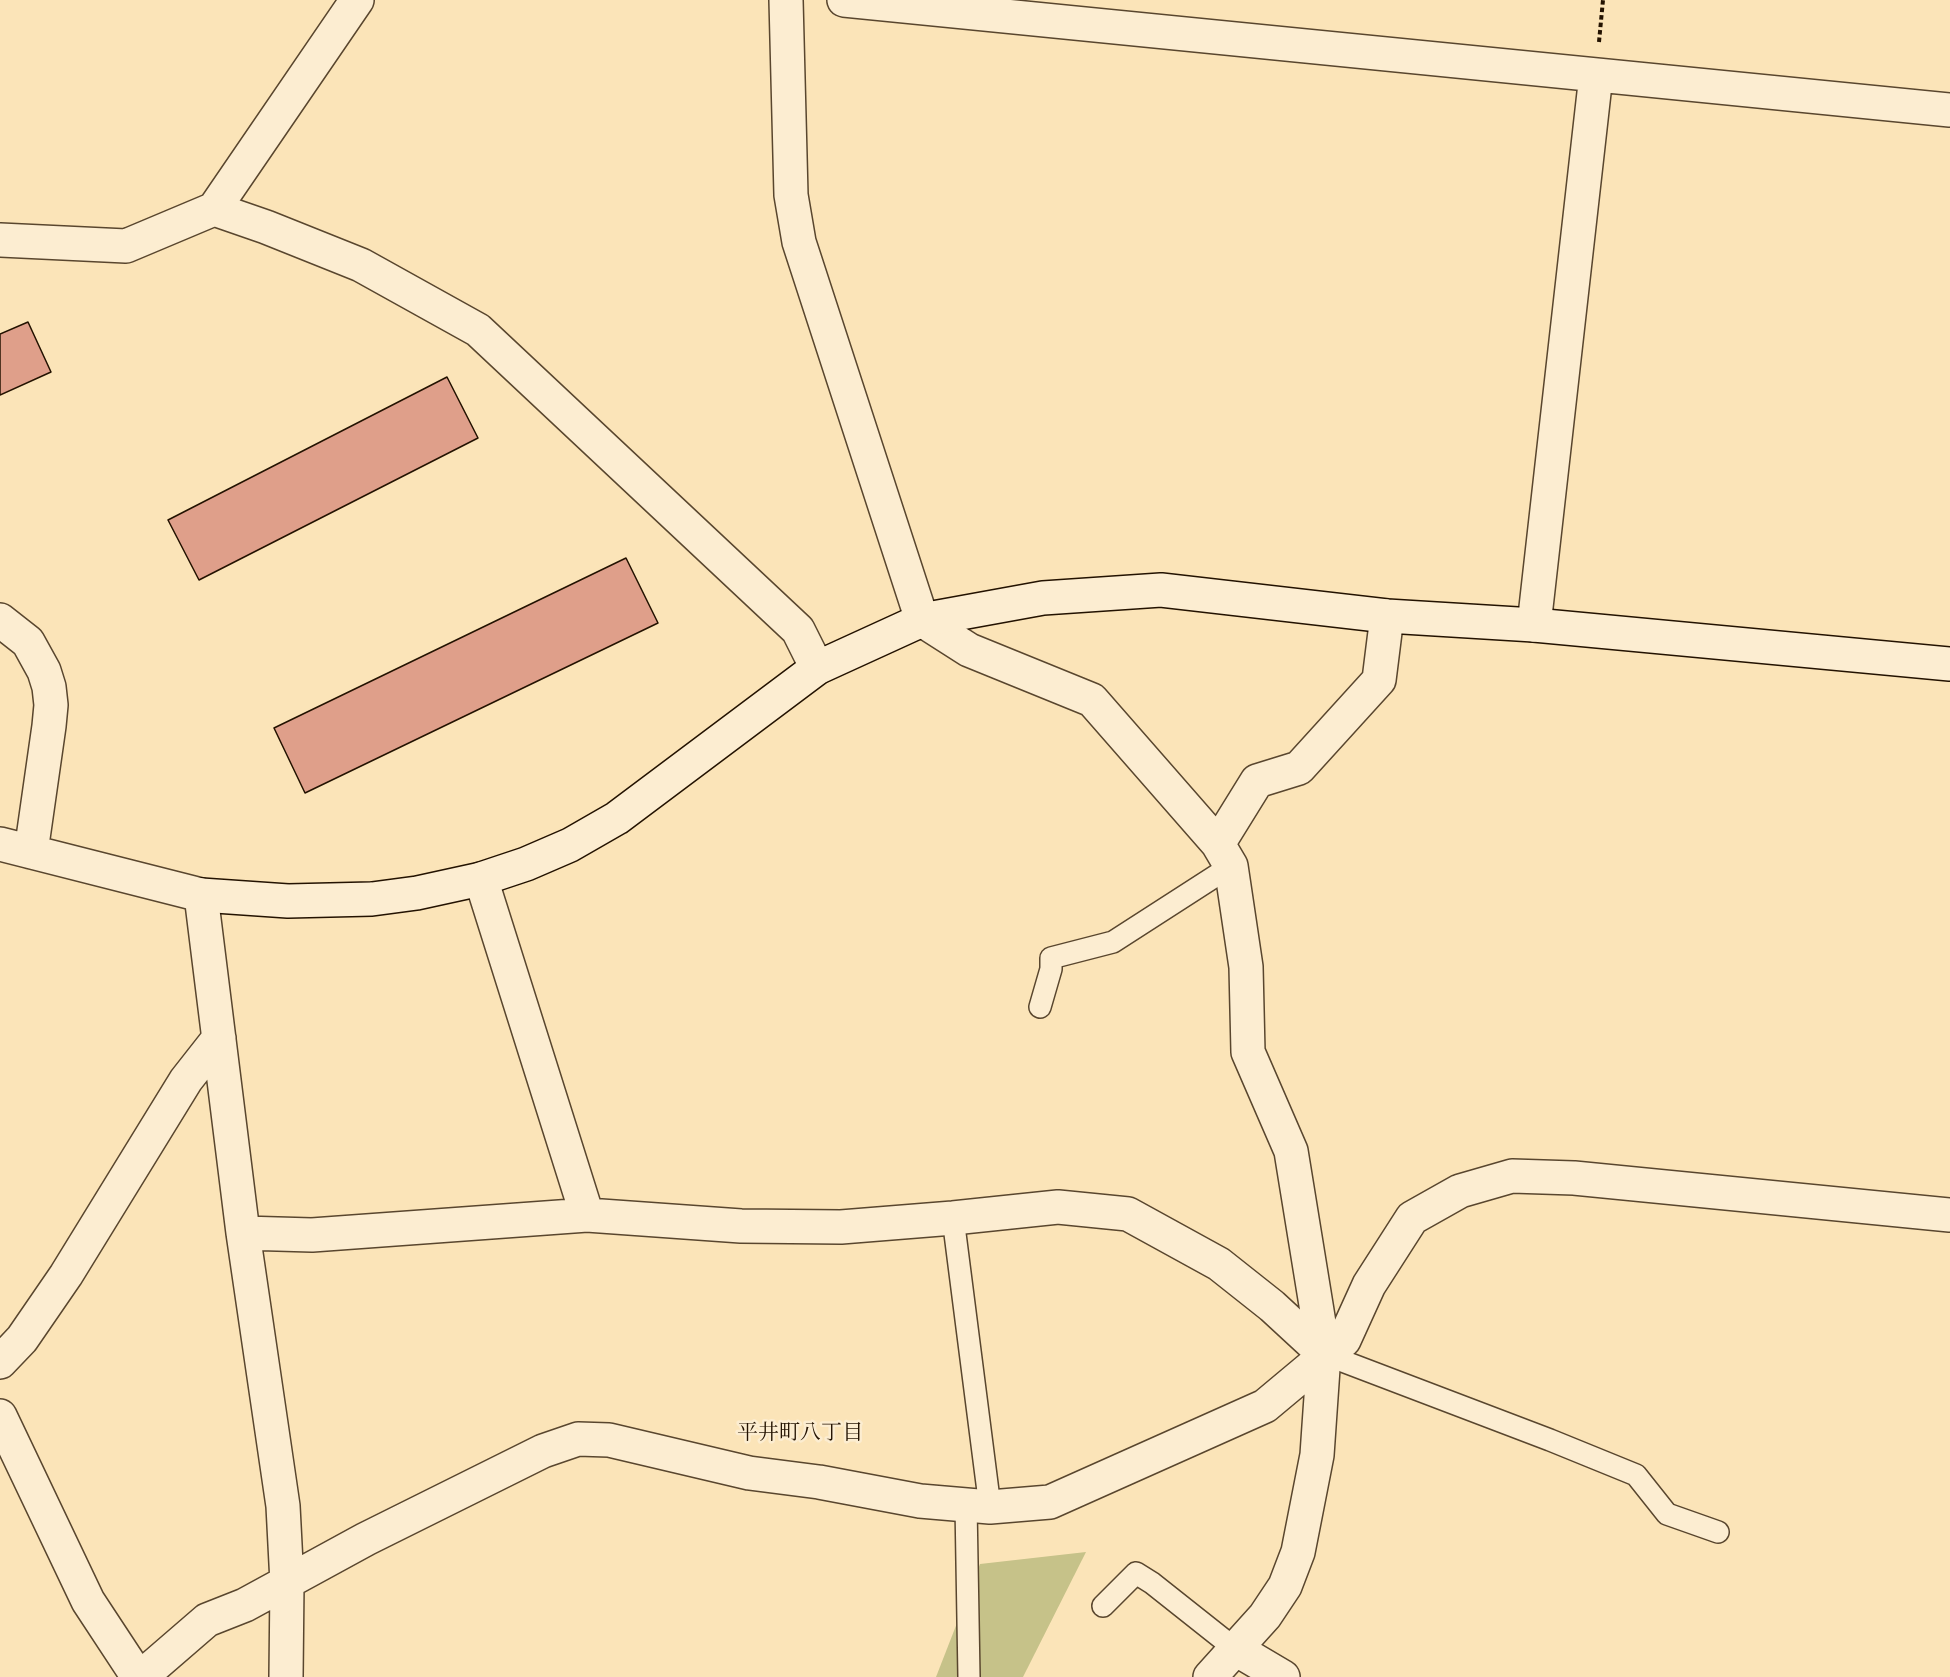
<!DOCTYPE html>
<meta charset="utf-8">
<style>
body{margin:0}
canvas{display:block;background:#fbe4b8}
</style>
<canvas width="1950" height="1677"></canvas>
<script>
const g = document.querySelector('canvas').getContext('2d');
g.lineJoin = 'round';
function fillPath(path, color) {
  g.fillStyle = color;
  g.fill(path, 'evenodd');
}
function toPath(rows) {
  const path = new Path2D();
  for (const r of rows) {
    path.moveTo(r[0], r[1]);
    for (let i = 2; i < r.length; i += 2) path.lineTo(r[i], r[i + 1]);
  }
  return path;
}
function stroke(path, color, width, dash) {
  g.strokeStyle = color;
  g.lineWidth = width;
  g.lineCap = dash ? 'butt' : 'round';
  g.setLineDash(dash || []);
  g.stroke(path);
}
function drawText(font, color, halo, rows, align = 'center') {
  g.font = font + ' "Gentium Book Plus","Noto Serif JP",serif';
  g.lineWidth = 5;
  g.setLineDash([]);
  g.textBaseline = 'middle';
  g.strokeStyle = halo;
  g.fillStyle = color;
  for (const [text, x, y, turn = 0] of rows) {
    g.save();
    g.translate(x, y);
    g.rotate((+turn || 0) * Math.PI / 180);
    g.textAlign = isNaN(turn) ? turn : align;
    if (halo) g.strokeText(text, 0, 0);
    g.fillText(text, 0, 0);
    g.restore();
  }
}
fillPath(toPath([
 [1086,1552,1023,1677,936,1677,980,1564]
]), '#c6c289');
const building = toPath([
 [28,322,51,372,0,395,0,334,28,322],
 [447,377,478,438,199,580,168,520,447,377],
 [626,558,658,623,305,793,274,728,626,558]
]);
fillPath(building, '#df9f8a');
stroke(building, '#231200', 1.5);
const lane = toPath([
 [1040,1007,1051,969,1051,958,1113,942,1231,866],
 [953,1218,990,1507],
 [1324,1354,1550,1440,1636,1475,1667,1514,1718,1532],
 [966,1505,969,1677],
 [1103,1606,1136,1573,1152,1583,1234,1648]
]);
const street = toPath([
 [786,0,791,195,799,242,922,620,969,650,1092,700,1218,844,1231,866,1246,967,1248,1052,1291,1151,1324,1354,1317,1455,1298,1552,1285,1586,1265,1616,1210,1677],
 [844,0,1950,110],
 [214,209,266,227,361,265,478,330,798,630,817,668],
 [0,240,126,246,214,209,357,0],
 [0,620,28,642,44,671,49,687,51,705,49,726,31,852],
 [1534,625,1596,75],
 [0,844,201,895,243,1233,283,1506,287,1583,286,1677],
 [1218,844,1257,781,1299,768,1379,680,1387,616],
 [481,879,587,1215],
 [243,1233,312,1235,587,1215,741,1226,841,1227,953,1218,1058,1207,1128,1214,1219,1264,1272,1306,1324,1354],
 [0,1362,22,1339,66,1275,186,1080,219,1038],
 [0,1416,88,1601,138,1677],
 [1234,1648,1283,1677],
 [141,1677,207,1620,245,1605,366,1539,543,1451,578,1439,609,1440,749,1473,819,1482,920,1501,990,1507,1050,1502,1265,1406,1344,1340,1369,1285,1412,1218,1460,1191,1512,1176,1574,1178,1950,1215]
]);
const secondary = toPath([
 [201,895,288,901,372,899,417,893,481,879,526,864,570,845,617,818,817,668,922,620,1043,598,1161,590,1387,616,1534,625,1950,664]
]);
stroke(lane, '#59462e', 24);
stroke(street, '#59462e', 36);
stroke(secondary, '#231200', 36);
stroke(toPath([
 [1599,42,1603,0]
]), '#231200', 4, [4.5, 3]);
stroke(lane, '#fcedd1', 21);
stroke(street, '#fcedd1', 33);
stroke(secondary, '#fcedd1', 33);
drawText('21px', '#231200', '#fcedd1', [
 ["平井町八丁目",800,1434]
]);
</script>
